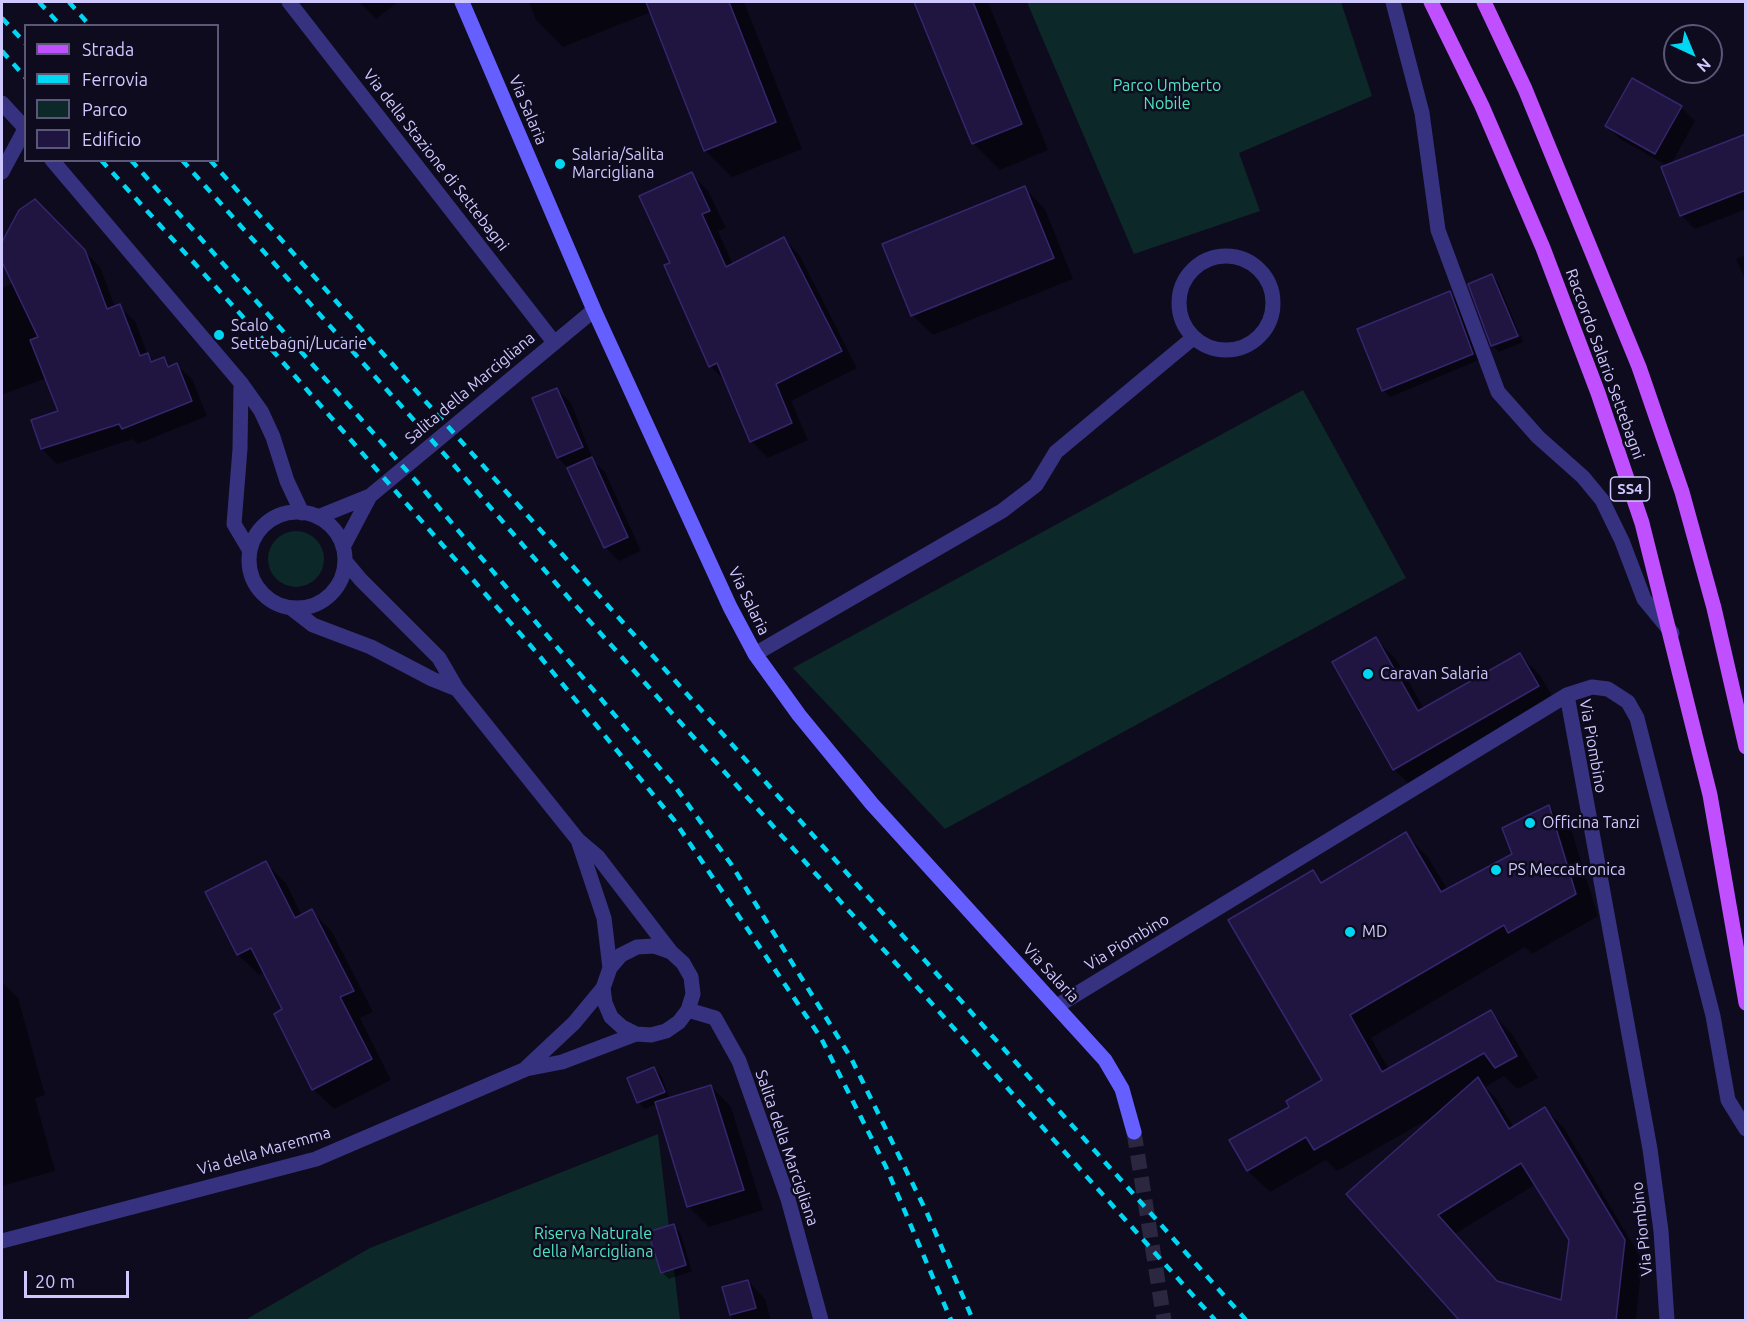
<!DOCTYPE html>
<style>
body{margin:0}
#map{position:relative;width:1747px;height:1322px;overflow:hidden;background:#0e0b1e;font-family:Ubuntu,sans-serif}
canvas{display:block}
.frame{position:absolute;inset:0;border:3px solid #cfc8ff;pointer-events:none}
.legend{position:absolute;left:24px;top:24px;width:195px;height:138px;box-sizing:border-box;background:#0e0b1e;border:2px solid #5b5778;margin:0;padding:8px 10px;list-style:none;font-size:18px;color:#cfc8ff}
.legend li{display:flex;align-items:center;gap:12px;height:30px}
.legend b{width:30px;border:2px solid #5b5778}
.north{position:absolute;left:1663px;top:24px;width:60px;height:60px;box-sizing:border-box;background:#0e0b1e;border:2px solid #5b5778;border-radius:50%;rotate:136deg;font-size:16px;font-weight:700;line-height:24px;text-align:center;color:#cfc8ff}
.north::after{content:'';display:block;margin:auto;width:21px;height:27px;background:#00d7f3;clip-path:polygon(50% 0,100% 100%,50% 72%,0 100%)}
.scale{position:absolute;left:24px;top:1271px;width:105px;height:27px;box-sizing:border-box;border:3px solid #cfc8ff;border-top:0;padding-left:8px;font-size:18px;line-height:21px;white-space:nowrap;color:#cfc8ff;-webkit-text-stroke:4px #0e0b1e;paint-order:stroke}
</style>
<div id="map">
<canvas width="1747" height="1322"></canvas>
<div class="frame"></div>
<ul class="legend">
<li><b style="height:8px;background:#bf4fff"></b>Strada</li>
<li><b style="height:8px;background:#00d7f3"></b>Ferrovia</li>
<li><b style="height:16px;background:#0d2828"></b>Parco</li>
<li><b style="height:16px;background:#1f1540"></b>Edificio</li>
</ul>
<div class="north">N</div>
<div class="scale">20 m</div>
</div>
<script>
const g = document.querySelector('canvas').getContext('2d');
g.lineJoin = 'round';
function fillPath(path, color) {
  g.fillStyle = color;
  g.fill(path, 'evenodd');
}
function toPath(rows) {
  const path = new Path2D();
  for (const r of rows) {
    if (r.length === 3) {
      path.moveTo(r[0] + r[2], r[1]);
      path.arc(r[0], r[1], r[2], 0, 2 * Math.PI);
      continue;
    }
    path.moveTo(r[0], r[1]);
    for (let i = 2; i < r.length; i += 2) path.lineTo(r[i], r[i + 1]);
  }
  return path;
}
function stroke(path, color, width, dash) {
  g.strokeStyle = color;
  g.lineWidth = width;
  g.lineCap = dash ? 'butt' : 'round';
  g.setLineDash(dash || []);
  g.stroke(path);
}
function drawText(font, color, halo, rows, align = 'center') {
  g.font = font + ' Ubuntu,sans-serif';
  g.lineWidth = 5;
  g.setLineDash([]);
  g.textBaseline = 'middle';
  g.strokeStyle = halo;
  g.fillStyle = color;
  for (const [text, x, y, turn = 0] of rows) {
    g.save();
    g.translate(x, y);
    g.rotate((+turn || 0) * Math.PI / 180);
    g.textAlign = isNaN(turn) ? turn : align;
    if (halo) g.strokeText(text, 0, 0);
    g.fillText(text, 0, 0);
    g.restore();
  }
}
fillPath(toPath([
 [1027,2,1341,2,1372,96,1239,153,1260,211,1134,254],
 [1303,390,1406,578,945,829,793,668],
 [296,559,28],
 [658,1134,680,1320,245,1320,370,1248]
]), '#0d2828');
fillPath(toPath([
 [359,2,398,2,376,19],
 [529,2,744,2,802,149,732,177,705,150,651,12,563,47,536,20],
 [916,2,988,2,1048,150,1000,170,973,143],
 [1681,107,1695,121,1670,166,1746,136,1746,209,1695,229,1681,215,1668,166,1620,139,1607,125],
 [692,174,708,191,726,228,718,231,733,265,784,239,800,256,857,368,791,401,808,440,768,458,751,441,726,382,710,366,672,264],
 [1025,188,1045,209,1073,279,933,335,912,315],
 [35,201,100,267,115,307,119,306,135,321,148,355,155,362,163,359,171,367,176,364,192,379,207,416,138,444,133,439,57,464,42,449,33,421,60,412,46,378,2,395,2,288,20,280,2,260,2,245,20,211],
 [1746,255,1746,281,1736,259],
 [1492,276,1498,282,1519,333,1494,344,1494,347,1470,285],
 [1450,293,1456,299,1479,360,1390,397,1383,390],
 [1521,336,1523,342,1499,352,1494,347],
 [557,389,571,403,594,462,605,472,641,551,619,561,605,547,569,469,558,458,534,399],
 [1375,639,1396,659,1424,709,1520,655,1540,675,1558,707,1414,789,1394,769],
 [1549,807,1571,829,1598,916,1532,954,1525,947,1371,1038,1389,1070,1490,1012,1512,1034,1538,1078,1518,1089,1504,1076,1485,1087,1496,1098,1514,1128,1545,1109,1564,1128,1642,1260,1636,1320,1461,1320,1349,1194,1436,1115,1337,1171,1326,1160,1270,1192,1248,1171,1231,1141,1291,1107,1324,1081,1313,872,1324,883,1405,834,1427,856,1448,890,1514,854],
 [1536,1184,1571,1240,1562,1302,1499,1283,1455,1234],
 [265,863,286,883,302,916,312,911,332,932,373,1012,360,1018,391,1080,334,1109,313,1089,284,1010,265,972,259,975,238,955,207,893],
 [2,982,18,998,45,1095,35,1098,55,1171,2,1186],
 [654,1069,661,1075,670,1099,711,1086,731,1107,763,1210,709,1227,688,1206,657,1104,645,1109,638,1102],
 [673,1226,680,1232,692,1271,669,1279,662,1272],
 [748,1281,765,1299,771,1320,732,1320,724,1288]
]), '#0007');
const building = toPath([
 [646,2,729,2,776,122,704,151,646,2],
 [914,2,973,2,1022,124,972,144,914,2],
 [1632,78,1682,106,1655,154,1605,126,1632,78],
 [1746,134,1746,190,1680,216,1661,167,1746,134],
 [692,172,710,211,702,214,726,267,784,237,842,351,776,384,792,423,750,442,717,363,709,367,664,265,670,263,639,196,692,172],
 [1025,186,1054,258,911,316,882,244,1025,186],
 [35,199,85,250,107,309,120,304,140,356,148,353,151,362,164,357,168,367,177,363,192,401,122,429,119,424,41,449,31,420,58,411,30,340,38,337,2,262,2,242,19,210,35,199],
 [1492,274,1518,336,1491,346,1468,284,1492,274],
 [1450,291,1473,354,1382,391,1357,329,1450,291],
 [557,388,583,447,557,458,532,398,557,388],
 [592,457,628,537,604,548,567,468,592,457],
 [1376,637,1418,711,1520,653,1539,686,1393,770,1332,662,1376,637],
 [1549,805,1576,894,1508,933,1504,925,1350,1015,1382,1072,1491,1010,1517,1056,1495,1068,1484,1053,1314,1150,1306,1137,1247,1171,1229,1140,1289,1107,1286,1101,1322,1080,1228,920,1313,870,1321,883,1406,832,1441,892,1512,854,1502,828,1549,805],
 [266,861,295,918,312,909,354,991,340,997,372,1059,312,1090,274,1014,282,1009,251,948,237,955,205,892,266,861],
 [654,1067,665,1092,637,1103,627,1078,654,1067],
 [1478,1077,1509,1129,1545,1107,1625,1240,1616,1320,1459,1320,1346,1194,1478,1077],
 [1521,1163,1569,1240,1561,1300,1497,1281,1438,1215,1521,1163],
 [711,1085,744,1190,687,1207,655,1102,711,1085],
 [674,1224,686,1265,661,1273,648,1232,674,1224],
 [748,1280,756,1308,730,1315,722,1287,748,1280]
]);
fillPath(building, '#1f1540');
stroke(building, '#35266e', 1.5);
stroke(toPath([
 [1134,1132,1164,1320]
]), '#2b2740', 15, [15, 8]);
stroke(toPath([
 [1393,2,1422,113,1438,230,1498,392,1538,437,1583,477,1602,500,1622,541,1644,599,1672,633],
 [1226,303,47],
 [755,654,1002,511,1036,485,1056,452,1193,338]
]), '#363280', 15);
stroke(toPath([
 [289,2,553,341],
 [2,103,26,129],
 [52,160,241,383,261,411,273,437,287,481,302,513],
 [2,172,25,129],
 [241,383,240,449,234,524,250,551],
 [297,560,48],
 [318,517,370,496,594,310],
 [343,547,370,496],
 [345,561,361,580,439,658,457,689,578,840,598,857,671,952],
 [291,608,313,625,371,647,432,679,457,689],
 [1567,695,1650,1149,1661,1231,1667,1320],
 [578,840,604,918,610,968,603,988,605,1003,611,1017,622,1027,636,1034,651,1035,666,1031,679,1022,688,1010,693,994,691,977,683,963,671,952,654,946,637,947,621,955,610,968],
 [1057,1006,1567,695,1592,687,1608,689,1628,702,1637,718,1713,1016,1728,1100,1746,1129],
 [688,1010,715,1018,739,1061,788,1199,821,1320],
 [526,1068,574,1023,603,988],
 [2,1241,316,1159,526,1069,562,1062,636,1034]
]), '#363280', 15);
stroke(toPath([
 [462,2,594,310,730,607,755,654,799,715,872,804,1105,1060,1122,1089,1134,1132]
]), '#655fff', 15);
stroke(toPath([
 [1431,2,1482,106,1543,248,1598,393,1642,523,1710,795,1746,1003],
 [1484,2,1525,89,1639,367,1682,492,1714,608,1746,747]
]), '#bf4fff', 15);
stroke(toPath([
 [39,2,61,26],
 [69,2,90,26],
 [2,18,26,44],
 [2,51,26,78],
 [101,160,252,327,537,653,674,820,821,1038,886,1167,951,1320],
 [131,160,423,489,674,785,731,864,851,1058,927,1213,973,1320],
 [182,160,453,464,560,588,1215,1320],
 [210,160,1246,1320]
]), '#00d7f3', 4.5, [9, 8]);
for (const [x, y, r, color] of [
 [560,164,6,"#00d7f3"],
 [219,335,6,"#00d7f3"],
 [1368,674,6,"#00d7f3"],
 [1530,823,6,"#00d7f3"],
 [1496,870,6,"#00d7f3"],
 [1350,932,6,"#00d7f3"]
]) {
  const dot = new Path2D();
  dot.arc(x, y, r, 0, 2 * Math.PI);
  g.fillStyle = color;
  g.fill(dot);
  stroke(dot, '#0e0b1e', 2);
}
for (const [x, y, w] of [
 [1630,489,39]
]) {
  const box = new Path2D();
  box.roundRect(x - w / 2, y - 12, w, 24, 4.5);
  g.fillStyle = '#0e0b1e';
  g.fill(box);
  stroke(box, '#cfc8ff', 1.5);
}
drawText('bold 15px', '#cfc8ff', null, [
 ["SS4",1630,489]
]);
drawText('16px', '#4de6c2', '#0e0b1e', [
 ["Parco Umberto",1167,86],
 ["Nobile",1167,104],
 ["Riserva Naturale",593,1234],
 ["della Marcigliana",593,1252]
]);
drawText('16px', '#cfc8ff', '#0e0b1e', [
 ["Via Salaria",528,110,67],
 ["Via della Stazione di Settebagni",436,160,52],
 ["Raccordo Salario Settebagni",1605,364,70],
 ["Salita della Marcigliana",470,388,-40],
 ["Via Salaria",749,601,64],
 ["Via Piombino",1593,746,80],
 ["Via Piombino",1127,942,-31],
 ["Via Salaria",1051,973,47],
 ["Salita della Marcigliana",787,1148,71],
 ["Via della Maremma",264,1151,-16],
 ["Via Piombino",1642,1229,-96]
]);
drawText('16px', '#cfc8ff', '#0e0b1e', [
 ["Salaria/Salita",572,155],
 ["Marcigliana",572,173],
 ["Scalo",231,326],
 ["Settebagni/Lucarie",231,344],
 ["Caravan Salaria",1380,674],
 ["Officina Tanzi",1542,823],
 ["PS Meccatronica",1508,870],
 ["MD",1362,932]
], 'left');
</script>
